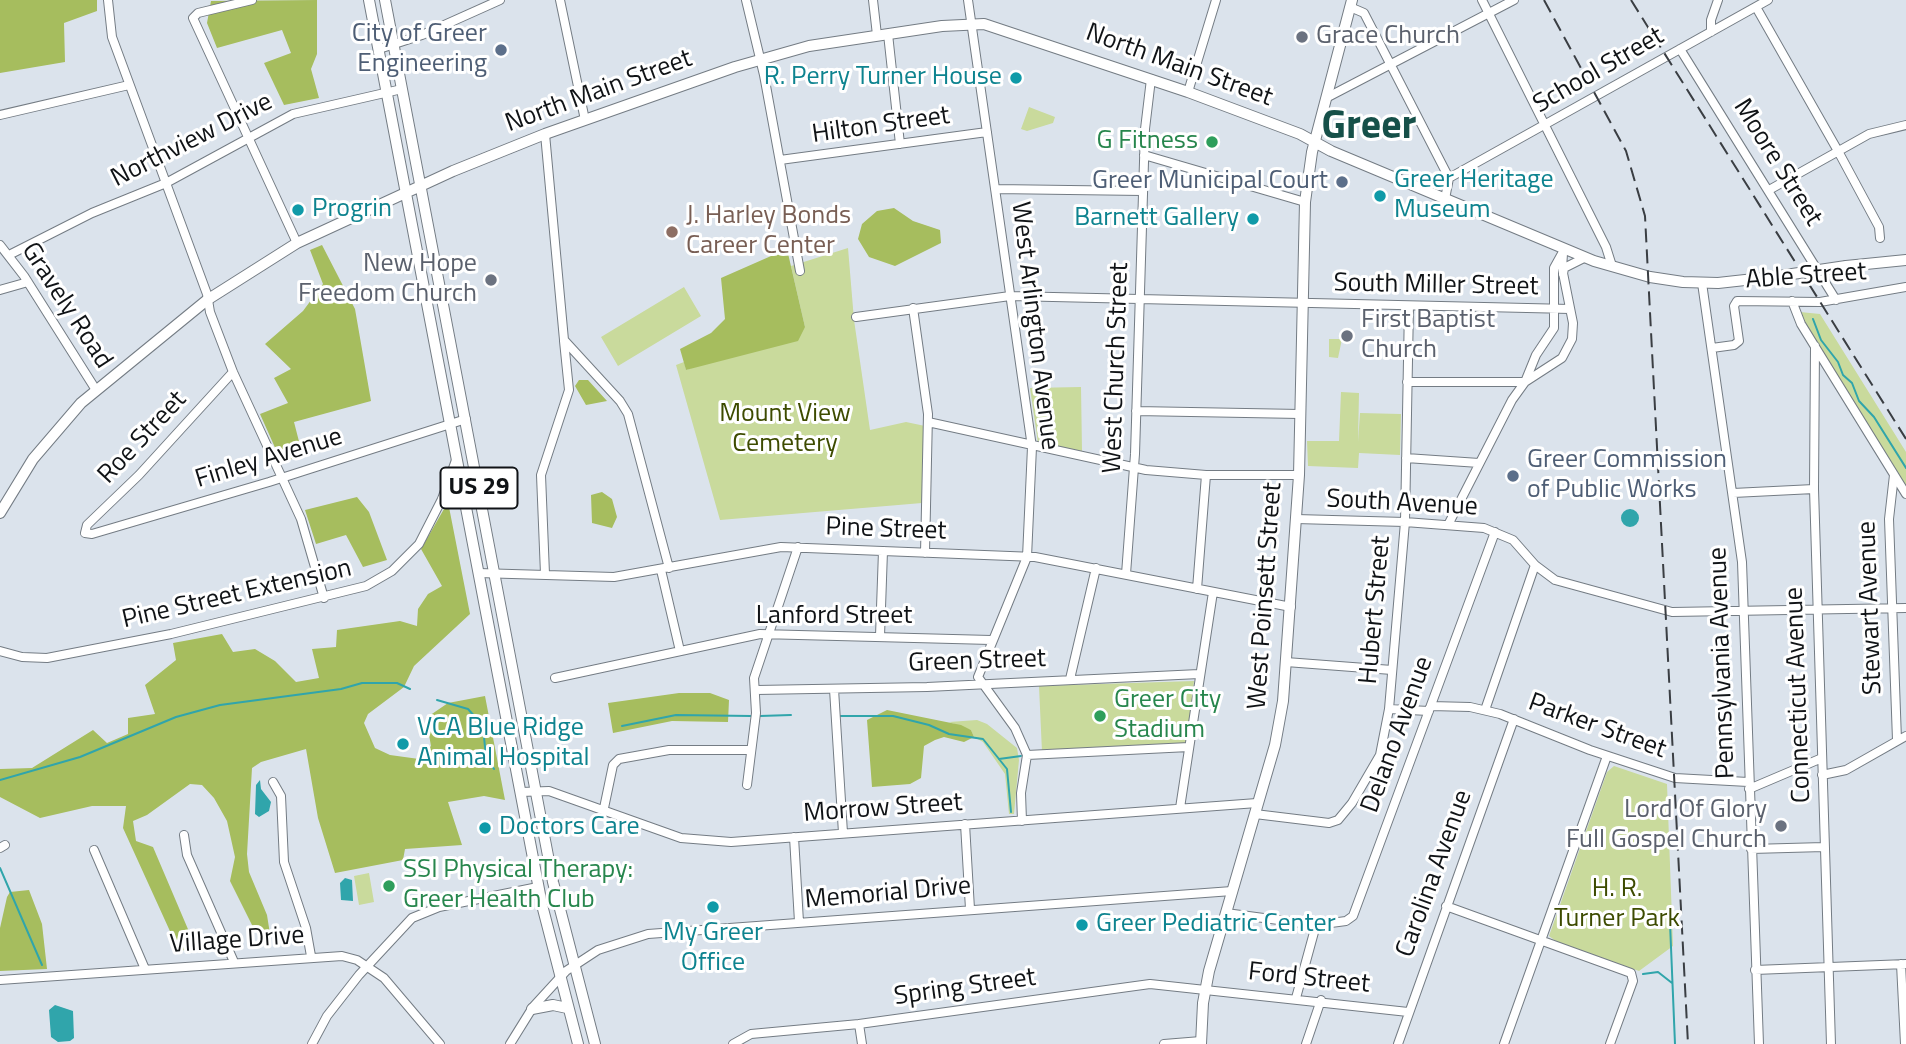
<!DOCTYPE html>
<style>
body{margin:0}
canvas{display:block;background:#dbe3ec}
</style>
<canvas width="1906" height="1044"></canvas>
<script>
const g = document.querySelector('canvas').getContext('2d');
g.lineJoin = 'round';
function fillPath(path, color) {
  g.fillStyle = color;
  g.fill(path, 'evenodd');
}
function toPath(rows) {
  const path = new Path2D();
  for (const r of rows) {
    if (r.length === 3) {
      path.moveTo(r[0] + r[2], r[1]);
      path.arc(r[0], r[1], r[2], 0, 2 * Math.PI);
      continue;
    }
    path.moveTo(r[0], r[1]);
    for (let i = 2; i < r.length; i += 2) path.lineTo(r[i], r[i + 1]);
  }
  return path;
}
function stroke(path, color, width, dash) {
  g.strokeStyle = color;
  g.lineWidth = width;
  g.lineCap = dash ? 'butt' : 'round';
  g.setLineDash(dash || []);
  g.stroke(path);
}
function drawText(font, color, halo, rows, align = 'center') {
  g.font = font + ' "Titillium Web",sans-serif';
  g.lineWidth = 6;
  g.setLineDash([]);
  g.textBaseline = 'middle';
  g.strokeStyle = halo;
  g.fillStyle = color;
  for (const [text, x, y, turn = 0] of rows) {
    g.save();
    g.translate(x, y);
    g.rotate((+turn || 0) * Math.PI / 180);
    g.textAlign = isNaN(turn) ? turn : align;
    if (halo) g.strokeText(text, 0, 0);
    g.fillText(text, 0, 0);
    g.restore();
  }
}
fillPath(toPath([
 [1029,107,1055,117,1053,123,1027,131,1021,129],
 [848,248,854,320,870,430,906,422,925,426,922,503,720,520,676,365,684,362,686,370,805,327,791,266],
 [684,287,701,316,618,366,601,337],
 [1800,312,1820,314,1906,452,1906,489,1820,351],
 [1329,339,1342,339,1338,358,1329,357],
 [1081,387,1082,451,1038,443,1030,388],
 [1341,392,1359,393,1358,442,1360,413,1401,414,1400,455,1359,453,1358,468,1308,466,1307,441,1339,441],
 [1194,681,1187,745,1042,752,1039,686],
 [977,720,987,724,1017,748,1019,760,1014,814,1009,814,1005,774,983,742,974,737,971,730,949,722],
 [1614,766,1667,784,1673,946,1639,971,1557,942,1549,936,1607,772],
 [369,873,374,902,359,905,354,876]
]), '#c9da9c');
fillPath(toPath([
 [0,0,97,0,97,11,64,23,65,62,0,73],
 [317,0,317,54,311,69,319,98,284,105,264,63,291,53,282,30,217,48,207,23,211,1],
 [894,208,913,221,940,230,941,243,895,266,869,257,858,239,862,224,877,211],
 [322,245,355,309,371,401,294,422,303,457,281,461,260,414,288,403,274,378,291,369,265,344,303,311,323,284,310,250],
 [787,249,805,327,798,341,686,370,680,349,711,333,725,319,721,278],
 [579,380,588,380,607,401,586,405,575,386],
 [602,492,612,499,617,517,612,528,592,523,591,495],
 [357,497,369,512,387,560,363,567,346,535,316,544,305,510],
 [448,502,470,614,414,666,404,687,368,714,364,723,375,748,390,755,419,759,431,746,426,718,448,703,485,696,505,800,484,796,448,802,462,845,405,849,403,860,335,873,318,818,306,749,261,762,252,768,247,854,249,872,267,915,270,934,254,929,230,881,235,857,227,821,214,798,202,785,190,784,147,815,133,821,136,841,153,847,196,948,179,951,123,828,126,806,92,806,40,818,0,797,0,769,32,768,93,730,107,743,128,734,128,718,155,714,145,685,176,660,173,643,222,634,233,652,255,649,275,661,296,682,319,678,312,649,336,647,337,630,400,621,417,626,418,609,428,594,442,586,421,549],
 [679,693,710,693,729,700,728,722,672,721,613,733,608,703],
 [887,710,961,725,971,730,974,737,964,742,944,737,935,740,924,746,921,778,910,784,872,787,867,720],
 [29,890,42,924,47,969,0,971,0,928,7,897,10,892]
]), '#a6bd5e');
fillPath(toPath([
 [1630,518,9],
 [260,780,261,789,271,802,269,811,259,817,255,814,256,785],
 [345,878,352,880,353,901,341,900,340,883],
 [55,1005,73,1011,74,1038,70,1041,58,1042,51,1037,49,1010]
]), '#30a5ab');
stroke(toPath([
 [1813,319,1821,340,1838,362,1843,375,1852,383,1859,401,1874,417,1906,468],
 [437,700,468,709,476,718,484,737,486,757,494,769],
 [760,716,791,715],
 [839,716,893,716,929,725,949,734,983,739,1007,769,1011,812],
 [622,726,676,715,751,716],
 [999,759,1021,756],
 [0,780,80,757,176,717,220,705,341,689,362,683,397,683,410,689],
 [0,868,42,965],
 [1670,923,1675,1044],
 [1643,974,1658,972,1672,983]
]), '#30a5ab', 2);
const minor = toPath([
 [108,0,112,37,207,294,210,312,233,372,301,519,324,598],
 [252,0,198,13,193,18,297,243],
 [560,0,585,120],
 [746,0,764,75,800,271],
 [873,0,877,35],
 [968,0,1032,447,1027,557,978,677,1015,728,1027,755,1021,793,1022,821],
 [1482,0,1606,247,1612,266],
 [1350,7,1364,13,1449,178,1445,199],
 [1756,7,1838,151,1879,227,1880,238],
 [1711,32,1711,20,1718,0],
 [888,34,900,144],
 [379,49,422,35,500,0],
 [1680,49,1836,300],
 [1188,92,1216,0],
 [1326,98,1514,0],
 [0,115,129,85],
 [545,134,564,340,620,401,628,414,669,568],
 [1144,155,1305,202],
 [780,160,987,132],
 [1449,178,1768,0],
 [995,189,1143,191],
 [1769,190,1869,134,1906,125],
 [0,245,24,276,96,390],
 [9,255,92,213,166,183,293,114,402,89],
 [1563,274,1564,268,1584,258],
 [1702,283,1742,562,1759,1044],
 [0,290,28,282],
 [1792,301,1801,324,1906,494],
 [913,308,928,414,925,553],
 [856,317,1010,296,1570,309],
 [1815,346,1814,489,1831,1044],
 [1712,348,1734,345,1739,341,1734,306,1737,301,1820,302,1906,287],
 [233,372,139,475,87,525,85,533,92,534,269,482,466,419],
 [1407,382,1525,382,1562,358,1572,339,1573,323,1562,268,1563,254],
 [1136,411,1300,414],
 [928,422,1146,470,1206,475,1299,475],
 [1406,458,1479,463],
 [1894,475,1889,519,1897,740],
 [1733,493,1814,489],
 [442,499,453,494,476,472],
 [1296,519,1405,522,1484,528,1513,540,1535,565,1555,580,1672,612,1906,608],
 [1448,525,1512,400,1525,382,1536,355,1554,328,1554,268,1564,250],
 [661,570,680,651],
 [478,573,614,577,781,547,1035,557,1291,607],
 [545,574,541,475,569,390,564,341],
 [1126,574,1135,454,1145,129,1151,79],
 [1197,589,1206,475],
 [880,636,883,551],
 [0,651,22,657,47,658,171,634,366,586,392,571,419,544,442,499,456,460],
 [1286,662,1392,670],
 [555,678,760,634,991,640],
 [1070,679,1096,568],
 [834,689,843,833],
 [756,690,927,687,1199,674],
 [1431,706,1470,707,1500,714,1590,750,1675,778,1748,782],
 [1389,709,1429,711],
 [1485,710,1535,565],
 [1027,755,1189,747],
 [1822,775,1846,770,1906,736],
 [273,782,281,796,284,862,306,928,311,956],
 [747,785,756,713,754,678,798,547],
 [1749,789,1822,758],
 [521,792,549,791,681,838,731,842,1257,803],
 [604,808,613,765,619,759,669,750,751,750],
 [1180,808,1213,592],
 [1255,814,1329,823,1338,820,1352,803,1380,755,1389,709,1405,522,1409,306],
 [965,824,970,909],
 [184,835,187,855,234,962],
 [794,837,799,922],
 [0,848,5,845],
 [1751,849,1824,847],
 [94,850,145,969],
 [1446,906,1631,973,1633,981,1610,1044],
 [1226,913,1316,925,1346,921,1353,916,1495,532],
 [1901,964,1905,1044],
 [1755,970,1906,964],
 [0,980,342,956,357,960,384,978,440,1044],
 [1296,998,1316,925],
 [859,1024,862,1044],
 [312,1044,327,1016,359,975,412,918,439,907,538,887],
 [510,1044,533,1007,566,971,598,950,648,934,1232,891],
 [733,1044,751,1034,859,1024,1150,984,1408,1012],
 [1164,1044,1201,1041],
 [1306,1044,1321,1000],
 [1398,1044,1514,719],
 [1504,1044,1607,756]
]);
const major = toPath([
 [369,0,542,905,578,1044],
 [385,0,553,882,595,1044],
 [1846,266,1906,260],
 [0,513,33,459,81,403,207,300,297,243,453,171,545,134,735,67,809,46,942,26,984,24,1188,92,1300,134,1331,151,1594,261,1650,277,1683,282,1718,283,1772,277],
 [532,1009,553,1005,567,1008],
 [1201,1044,1203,1003,1209,971,1275,745,1283,701,1299,475,1305,202,1312,152,1352,0]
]);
stroke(minor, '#747c84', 10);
stroke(major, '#747c84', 12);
stroke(minor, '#fff', 8);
stroke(major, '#fff', 10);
stroke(toPath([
 [1544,0,1626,151,1645,216,1688,1044],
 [1631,0,1906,439]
]), '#3a3e43', 2, [14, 7]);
const majorBridge = toPath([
 [1772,277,1846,266]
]);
stroke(majorBridge, '#747c84', 12, []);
stroke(majorBridge, '#fff', 10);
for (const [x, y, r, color] of [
 [1302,37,7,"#6b7280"],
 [501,50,7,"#5c6f8a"],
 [1016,78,7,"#0f9aa8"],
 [1212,142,7,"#2e9e5b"],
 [1342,182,7,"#5c6f8a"],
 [1380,196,7,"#0f9aa8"],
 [298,210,7,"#0f9aa8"],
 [1253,219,7,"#0f9aa8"],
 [672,232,7,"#8d6e63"],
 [491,280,7,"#6b7280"],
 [1347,336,7,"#6b7280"],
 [1513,476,7,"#5c6f8a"],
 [1100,716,7,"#2e9e5b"],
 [403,744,7,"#0f9aa8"],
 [1781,826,7,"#6b7280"],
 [485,828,7,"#0f9aa8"],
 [389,886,7,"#2e9e5b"],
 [713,907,7,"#0f9aa8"],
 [1082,925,7,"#0f9aa8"]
]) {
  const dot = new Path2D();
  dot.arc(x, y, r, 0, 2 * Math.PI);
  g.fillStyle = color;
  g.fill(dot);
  stroke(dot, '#fff', 2.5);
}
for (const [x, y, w] of [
 [479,488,77]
]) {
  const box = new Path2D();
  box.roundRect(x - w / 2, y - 20.5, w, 41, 5);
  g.fillStyle = '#fff';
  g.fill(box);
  stroke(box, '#101316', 2);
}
drawText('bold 24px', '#101316', null, [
 ["US 29",479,488]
]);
drawText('26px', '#4e5e75', '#fff', [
 ["City of Greer",487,35],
 ["Engineering",487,65],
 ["Greer Municipal Court",1328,182],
 ["Greer Commission",1527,461,"left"],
 ["of Public Works",1527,491,"left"]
], 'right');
drawText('26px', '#5b616d', '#fff', [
 ["Grace Church",1316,37],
 ["New Hope",477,265,"right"],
 ["Freedom Church",477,295,"right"],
 ["First Baptist",1361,321],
 ["Church",1361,351],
 ["Lord Of Glory",1767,811,"right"],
 ["Full Gospel Church",1767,841,"right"]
], 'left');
drawText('26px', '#101316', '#fff', [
 ["North Main Street",1179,66,20],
 ["School Street",1599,71,-30],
 ["North Main Street",599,92,-20],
 ["Hilton Street",881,126,-8],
 ["Northview Drive",192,141,-27],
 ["Moore Street",1777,163,58],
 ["Able Street",1806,277,-4],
 ["South Miller Street",1436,286,1],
 ["Gravely Road",66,306,57],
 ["West Arlington Avenue",1034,326,83],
 ["West Church Street",1117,368,-88],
 ["Roe Street",143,438,-47],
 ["Finley Avenue",269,459,-17],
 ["South Avenue",1402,504,3],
 ["Pine Street",886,530,2],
 ["Pine Street Extension",237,595,-13],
 ["West Poinsett Street",1266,596,-86],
 ["Stewart Avenue",1871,608,-92],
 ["Hubert Street",1376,610,-85],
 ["Lanford Street",834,617],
 ["Green Street",977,662,-2],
 ["Pennsylvania Avenue",1723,663,-92],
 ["Connecticut Avenue",1799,695,-92],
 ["Parker Street",1597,727,20],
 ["Delano Avenue",1398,735,-70],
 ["Morrow Street",883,809,-4],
 ["Carolina Avenue",1435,874,-70],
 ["Memorial Drive",888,894,-5],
 ["Village Drive",237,941,-4],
 ["Ford Street",1309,979,6],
 ["Spring Street",965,988,-8]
]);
drawText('26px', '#0d838f', '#fff', [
 ["R. Perry Turner House",1002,78,"right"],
 ["Greer Heritage",1394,181],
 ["Museum",1394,211],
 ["Progrin",312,210],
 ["Barnett Gallery",1239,219,"right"],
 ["VCA Blue Ridge",417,729],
 ["Animal Hospital",417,759],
 ["Doctors Care",499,828],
 ["Greer Pediatric Center",1096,925],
 ["My Greer",713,934,"center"],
 ["Office",713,964,"center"]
], 'left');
drawText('26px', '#27864d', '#fff', [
 ["G Fitness",1198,142,"right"],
 ["Greer City",1114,701],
 ["Stadium",1114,731],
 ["SSI Physical Therapy:",403,871],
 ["Greer Health Club",403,901]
], 'left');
drawText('26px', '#785e54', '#fff', [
 ["J. Harley Bonds",686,217],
 ["Career Center",686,247]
], 'left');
drawText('26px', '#3d4b00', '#fff', [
 ["Mount View",785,415],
 ["Cemetery",785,445],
 ["H. R.",1617,890],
 ["Turner Park",1617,920]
]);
drawText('bold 40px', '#165049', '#fff', [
 ["Greer",1369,128]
]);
</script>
